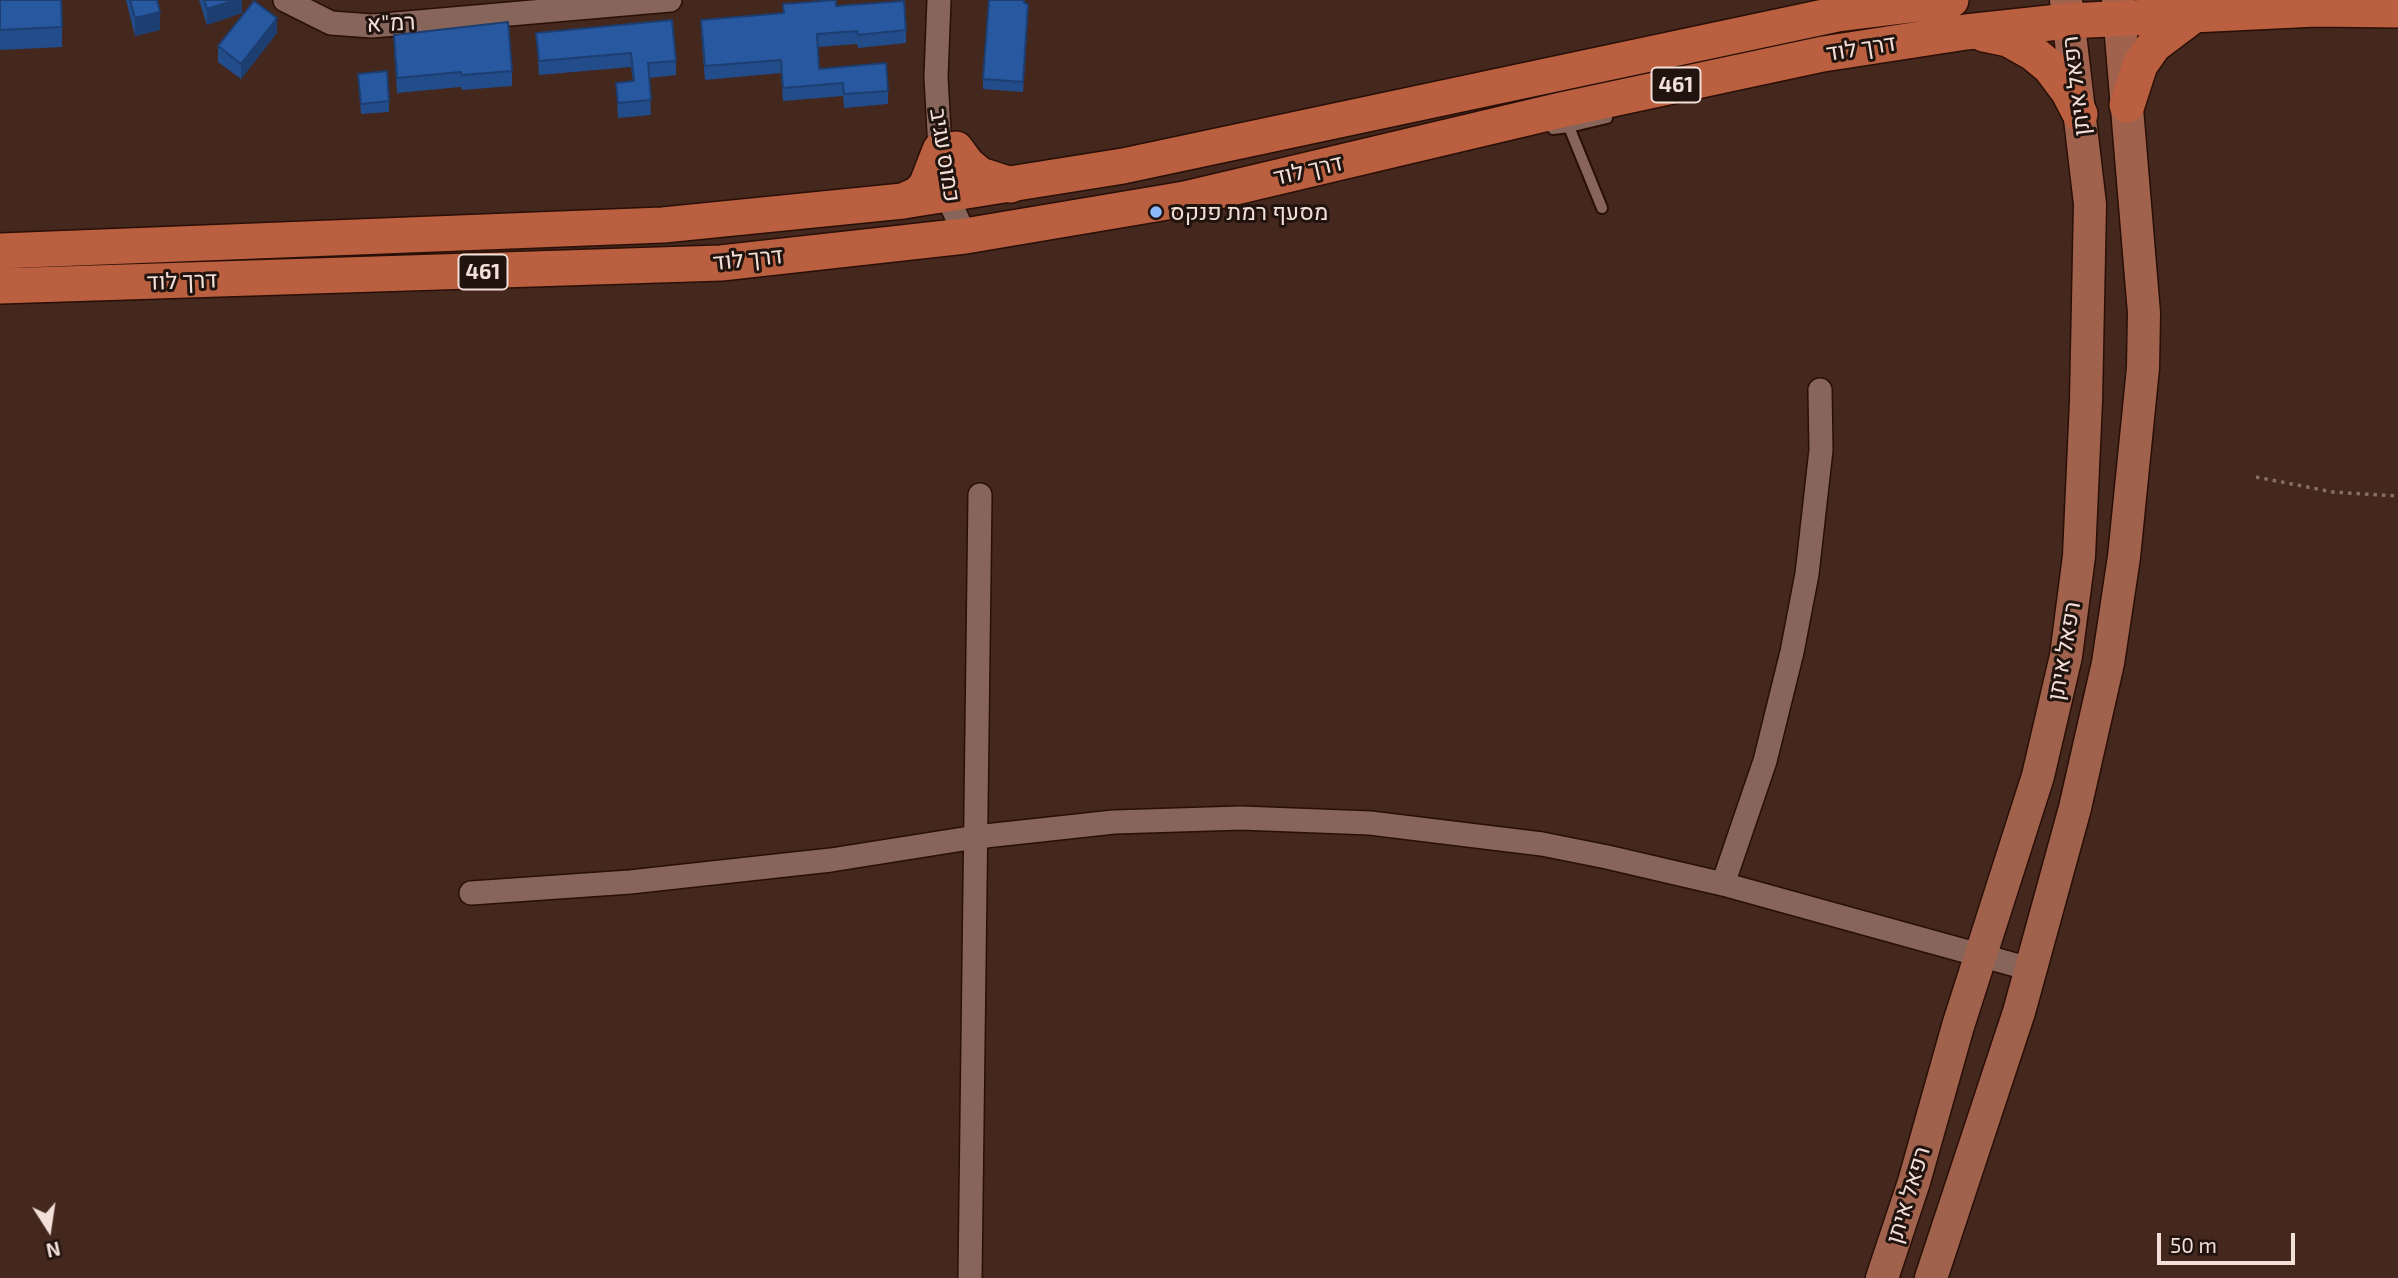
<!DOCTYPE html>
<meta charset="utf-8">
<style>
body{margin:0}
#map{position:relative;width:2398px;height:1278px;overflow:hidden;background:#44271d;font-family:"Exo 2",sans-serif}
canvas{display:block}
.north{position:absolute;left:14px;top:1194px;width:70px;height:70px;-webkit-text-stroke:5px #21140f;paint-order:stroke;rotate:168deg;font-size:19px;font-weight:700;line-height:28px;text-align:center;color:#f2dfd8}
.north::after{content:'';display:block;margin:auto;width:24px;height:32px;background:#f2dfd8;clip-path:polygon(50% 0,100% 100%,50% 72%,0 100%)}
.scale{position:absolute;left:2157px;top:1233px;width:138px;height:32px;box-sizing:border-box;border:4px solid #f2dfd8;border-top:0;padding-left:9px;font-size:21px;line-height:24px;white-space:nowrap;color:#f2dfd8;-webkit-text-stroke:5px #21140f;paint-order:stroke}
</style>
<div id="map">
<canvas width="2398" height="1278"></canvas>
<div class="north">N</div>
<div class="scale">50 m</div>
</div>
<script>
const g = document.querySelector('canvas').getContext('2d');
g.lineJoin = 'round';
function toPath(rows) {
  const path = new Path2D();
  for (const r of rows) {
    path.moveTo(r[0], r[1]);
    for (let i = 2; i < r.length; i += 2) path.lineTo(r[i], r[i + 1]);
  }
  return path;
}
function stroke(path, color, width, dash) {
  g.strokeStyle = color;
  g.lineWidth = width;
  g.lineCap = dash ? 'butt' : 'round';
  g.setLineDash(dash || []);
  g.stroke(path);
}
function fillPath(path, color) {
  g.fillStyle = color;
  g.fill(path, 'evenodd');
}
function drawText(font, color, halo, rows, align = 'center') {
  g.font = font + ' "Exo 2",Heebo,sans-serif';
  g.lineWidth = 6;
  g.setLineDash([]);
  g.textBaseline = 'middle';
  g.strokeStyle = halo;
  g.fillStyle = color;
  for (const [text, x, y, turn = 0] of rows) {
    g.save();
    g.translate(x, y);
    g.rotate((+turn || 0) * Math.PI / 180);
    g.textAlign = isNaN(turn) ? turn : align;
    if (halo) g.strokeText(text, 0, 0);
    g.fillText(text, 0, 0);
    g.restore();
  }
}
const lane = toPath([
 [1569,127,1607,118],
 [1553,129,1569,127,1602,208]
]);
const street = toPath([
 [285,0,331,23,372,26,670,0],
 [939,0,936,77,940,150,947,195,965,236],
 [1723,884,1765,761,1792,652,1807,574,1821,450,1820,390],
 [471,893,630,882,831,860,976,837,1114,822,1241,818,1370,823,1542,844,1607,857,1723,884,2030,969],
 [970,1278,980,495]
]);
const secondary = toPath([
 [1882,1278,1914,1182,1958,1026,2038,776,2066,656,2079,556,2086,401,2090,204,2066,0],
 [1931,1278,2019,1012,2075,808,2108,663,2124,557,2143,368,2144,313,2118,0]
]);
const primary = toPath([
 [1984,34,2008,39,2033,53,2050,67,2068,91,2080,114],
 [2127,105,2140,65,2154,45,2194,15],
 [956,149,967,164,980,175,1011,185],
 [903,201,918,194,926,186,940,150],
 [0,251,663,225,903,201,1123,166,1838,14,1951,0],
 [0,286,721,263,965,236,1185,199,1561,110,1823,54,1966,32,2068,21,2316,9,2398,10]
]);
stroke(lane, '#290f06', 14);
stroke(street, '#290f06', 26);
stroke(secondary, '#290f06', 35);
stroke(primary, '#290f06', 38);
stroke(toPath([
 [2256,477,2333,492,2398,496]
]), '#876e65', 3.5, [3.5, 5]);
stroke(lane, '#87655a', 10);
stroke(street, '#87655a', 23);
stroke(secondary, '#a0624d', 32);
stroke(primary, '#ba5f40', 35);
fillPath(toPath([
 [0,0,62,27,62,47,0,50],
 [126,0,157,0,160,30,135,36],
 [199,0,242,0,242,13,207,25],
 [1024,3,1028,14,1023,92,983,89,983,79],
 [783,4,836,6,906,30,906,43,858,48,857,44,818,47,819,69,888,91,888,104,844,108,843,96,783,101,781,73,705,80,701,33,701,20,783,13],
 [277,33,241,79,218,62,218,46],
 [536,33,676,61,676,75,649,78,651,115,618,118,616,83,633,81,631,67,539,75],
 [394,35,512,71,512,86,462,90,461,87,397,93,394,50],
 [358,74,389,101,389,112,361,114]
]), '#224c8a');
fillPath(toPath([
 [235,0,242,0,242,13,207,25,207,9],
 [160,12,160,30,135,36,135,18],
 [277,18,277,33,241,79,241,64]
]), '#1c3e70');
const building = toPath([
 [0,0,61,0,62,27,0,30,0,0],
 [130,0,157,0,160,12,135,18,130,0],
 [204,0,235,0,207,9,204,0],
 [836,0,836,6,904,1,906,30,858,35,857,31,817,34,819,69,886,63,888,91,844,94,843,83,783,88,781,60,705,66,701,20,784,13,783,4,836,0],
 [989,0,1024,0,1024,3,1028,4,1023,82,983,79,989,0],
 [254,1,277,18,241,64,218,46,254,1],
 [672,20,676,61,648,63,651,100,618,103,616,83,634,81,631,53,539,61,536,33,672,20],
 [508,22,512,71,462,75,461,72,397,78,394,35,508,22],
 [387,71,389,101,361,104,358,74,387,71]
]);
fillPath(building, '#2858a0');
stroke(building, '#1c3e70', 2);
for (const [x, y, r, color] of [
 [1156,212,7,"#8cb9fc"]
]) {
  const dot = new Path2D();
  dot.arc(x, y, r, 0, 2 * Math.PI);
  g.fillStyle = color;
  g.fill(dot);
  stroke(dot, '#21140f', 2.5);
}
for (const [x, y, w] of [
 [1676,85,49],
 [483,272,49]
]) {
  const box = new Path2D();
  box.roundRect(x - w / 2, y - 17.5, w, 35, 5);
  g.fillStyle = '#21140f';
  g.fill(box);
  stroke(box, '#f2dfd8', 2);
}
drawText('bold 21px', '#f2dfd8', null, [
 ["461",1676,85],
 ["461",483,272]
]);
drawText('23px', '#f2dfd8', '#21140f', [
 ["רמ\"א",391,23,-3],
 ["דרך לוד",1861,48,-9],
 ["רפאל איתן",2076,86,-97],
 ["כמוס עגיב",945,155,81],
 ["דרך לוד",1308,170,-13],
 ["דרך לוד",748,259,-6],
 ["דרך לוד",182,281,-2],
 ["רפאל איתן",2064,651,-80],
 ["רפאל איתן",1908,1195,-73]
]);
drawText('23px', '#f2dfd8', '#21140f', [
 ["מסעף רמת פנקס",1170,212]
], 'left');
</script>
